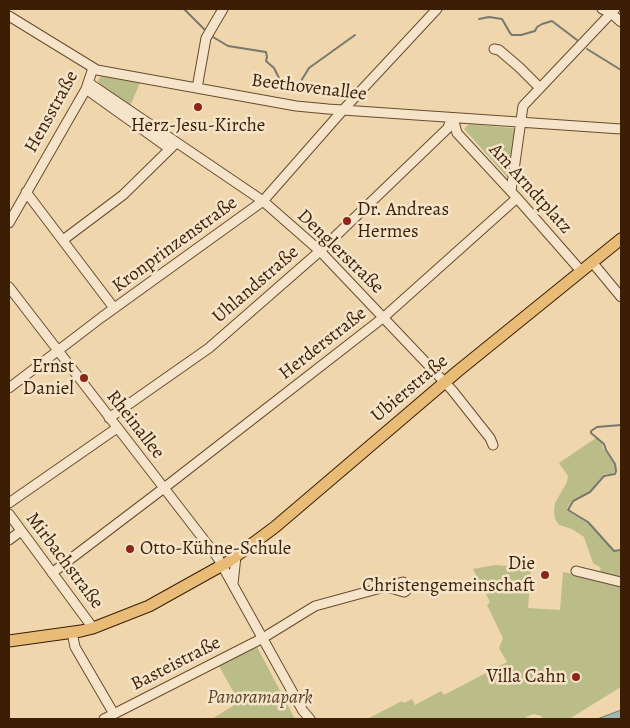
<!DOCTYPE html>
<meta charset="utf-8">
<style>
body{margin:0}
#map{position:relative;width:630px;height:728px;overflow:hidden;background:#efd6ad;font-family:Alegreya,serif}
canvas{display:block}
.frame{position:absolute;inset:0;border:10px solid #3b1e03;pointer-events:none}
</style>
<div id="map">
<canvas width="630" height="728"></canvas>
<div class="frame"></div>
</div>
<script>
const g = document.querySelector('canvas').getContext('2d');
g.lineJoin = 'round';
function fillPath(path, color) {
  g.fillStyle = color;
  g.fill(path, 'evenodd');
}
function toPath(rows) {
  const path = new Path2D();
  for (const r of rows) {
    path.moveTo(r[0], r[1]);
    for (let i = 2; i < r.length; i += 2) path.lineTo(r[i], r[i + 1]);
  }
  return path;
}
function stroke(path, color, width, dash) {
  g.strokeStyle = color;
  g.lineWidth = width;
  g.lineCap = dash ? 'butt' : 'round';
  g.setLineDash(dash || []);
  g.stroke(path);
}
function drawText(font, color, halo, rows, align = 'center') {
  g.font = font + ' Alegreya,serif';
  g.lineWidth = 5;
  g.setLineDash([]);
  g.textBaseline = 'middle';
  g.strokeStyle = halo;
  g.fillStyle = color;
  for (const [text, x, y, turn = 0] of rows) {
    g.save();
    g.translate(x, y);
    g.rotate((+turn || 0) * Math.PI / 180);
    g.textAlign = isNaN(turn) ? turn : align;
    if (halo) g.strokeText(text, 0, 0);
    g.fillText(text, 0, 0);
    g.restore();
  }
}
fillPath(toPath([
 [101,76,140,83,130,106,100,86,98,80],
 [469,124,512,128,517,129,509,176,507,177,464,129],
 [596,438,602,443,603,448,614,464,615,471,612,474,604,474,590,491,572,500,567,508,567,511,587,522,612,550,616,552,621,551,621,579,599,574,601,568,593,563,584,537,572,529,559,525,555,519,554,511,555,503,567,482,568,476,559,463],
 [495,565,531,568,528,608,560,610,563,572,621,584,621,687,569,719,544,719,541,716,534,714,528,716,524,719,367,719,402,701,404,703,412,699,415,705,441,691,444,695,507,662,499,648,503,638,487,605,490,602,473,569],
 [257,647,295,719,212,719,239,702,219,666]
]), '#bbbd88');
const water = toPath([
 [621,710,621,719,597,719,621,710]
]);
fillPath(water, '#9fb6b5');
stroke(water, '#77796e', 1);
stroke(toPath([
 [184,9,205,30],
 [479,19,489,17,502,19,510,33,512,35,521,35,535,31,537,27,542,24,552,21,577,40],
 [213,37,228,46,266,52,267,57,266,61,274,68,280,80,288,85,295,86],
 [587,49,621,70],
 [301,81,309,68,355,35],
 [621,425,597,427,591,431,591,433,604,444,606,450,615,464,616,471,615,474,604,476,590,492,573,501,568,510,588,522,614,551,621,550]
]), '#77796e', 2);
const minor = toPath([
 [602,9,611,13,621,22],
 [9,16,97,70,296,106,328,109,621,129],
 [494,49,499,50,519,67,540,88],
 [89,83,263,201,320,251,452,390,490,438,493,445],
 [197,88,206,38,223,9],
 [86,89,170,149],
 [453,118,457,133,517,198,581,271],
 [511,191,523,106,615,9],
 [26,192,114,308],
 [9,223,86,89,93,68],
 [63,240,123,195,176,143],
 [592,262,621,297],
 [9,287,218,558,303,711,310,719],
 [9,388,102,317,263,201,343,110,437,9],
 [109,418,209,348,320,251,448,128,451,118],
 [9,503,117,428],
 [9,514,93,628],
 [9,540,21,531],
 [576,571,621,582],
 [52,573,164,488,384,317,517,198],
 [233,584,236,556],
 [72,632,75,647,114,714],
 [104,719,263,638,315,606,403,582,407,587,406,591,404,592,387,587]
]);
const major = toPath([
 [9,641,81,631,93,628,149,606,228,562,275,527,458,371,621,239]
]);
stroke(minor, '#684c2e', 11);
stroke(major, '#3b1e03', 13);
stroke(minor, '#f5e4ca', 9);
stroke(major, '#e8bb76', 11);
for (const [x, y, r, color] of [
 [198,107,5,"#8f2418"],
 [347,221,5,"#8f2418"],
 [84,378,5,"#8f2418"],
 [130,549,5,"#8f2418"],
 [545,575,5,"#8f2418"],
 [576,677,5,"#8f2418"]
]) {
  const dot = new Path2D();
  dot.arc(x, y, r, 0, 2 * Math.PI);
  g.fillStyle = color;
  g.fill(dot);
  stroke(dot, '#f5e4ca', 2);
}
drawText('19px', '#3b1e03', '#f5e4ca', [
 ["Beethovenallee",309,88,7],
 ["Hensstraße",52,112,-61],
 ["Am Arndtplatz",530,189,48],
 ["Kronprinzenstraße",175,245,-36],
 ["Denglerstraße",340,252,44],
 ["Uhlandstraße",256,285,-41],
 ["Herderstraße",323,344,-38],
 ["Ubierstraße",410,389,-40],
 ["Rheinallee",135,425,52],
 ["Mirbachstraße",64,561,53],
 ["Basteistraße",176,664,-27]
]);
drawText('19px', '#3b1e03', '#f5e4ca', [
 ["Herz-Jesu-Kirche",198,126,"center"],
 ["Dr. Andreas",357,210,"left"],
 ["Hermes",357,232,"left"],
 ["Ernst",74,367],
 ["Daniel",74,389],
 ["Otto-Kühne-Schule",140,549,"left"],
 ["Die",535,564],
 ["Christengemeinschaft",535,586],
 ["Villa Cahn",566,677]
], 'right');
drawText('italic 19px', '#5b4624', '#f5e4ca', [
 ["Panoramapark",260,698]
]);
</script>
